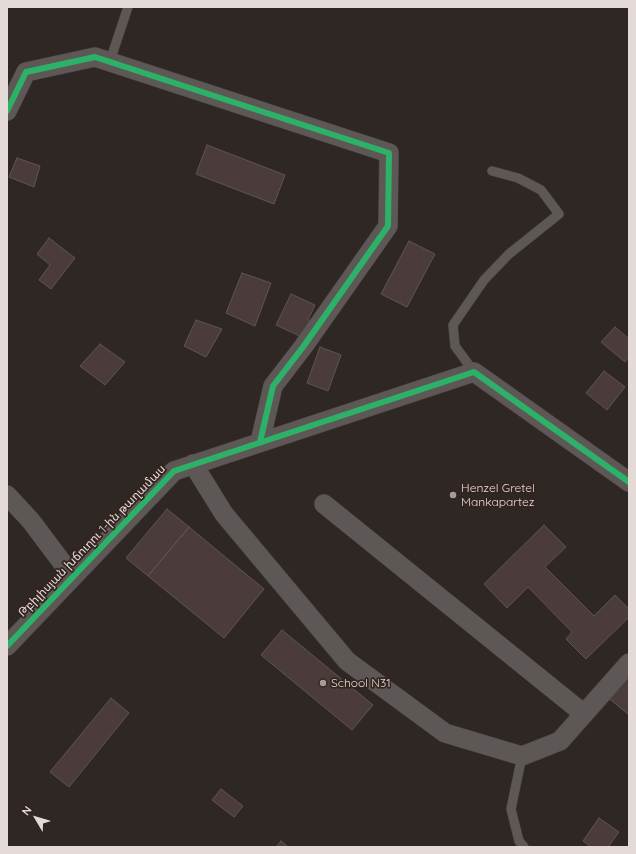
<!DOCTYPE html>
<meta charset="utf-8">
<style>
body{margin:0}
#map{position:relative;width:636px;height:854px;overflow:hidden;background:#2f2724;font-family:Quicksand,sans-serif}
canvas{display:block}
.frame{position:absolute;inset:0;border:8px solid #e4dad7;pointer-events:none}
.north{position:absolute;left:16px;top:798px;width:40px;height:40px;-webkit-text-stroke:3px #332420;paint-order:stroke;rotate:308deg;font-size:11px;font-weight:700;line-height:16px;text-align:center;color:#e4dad7}
.north::after{content:'';display:block;margin:auto;width:14px;height:18px;background:#e4dad7;clip-path:polygon(50% 0,100% 100%,50% 72%,0 100%)}
</style>
<div id="map">
<canvas width="636" height="854"></canvas>
<div class="frame"></div>
<div class="north">N</div>
</div>
<script>
const g = document.querySelector('canvas').getContext('2d');
g.lineJoin = 'round';
function fillPath(path, color) {
  g.fillStyle = color;
  g.fill(path, 'evenodd');
}
function toPath(rows) {
  const path = new Path2D();
  for (const r of rows) {
    path.moveTo(r[0], r[1]);
    for (let i = 2; i < r.length; i += 2) path.lineTo(r[i], r[i + 1]);
  }
  return path;
}
function stroke(path, color, width, dash) {
  g.strokeStyle = color;
  g.lineWidth = width;
  g.lineCap = dash ? 'butt' : 'round';
  g.setLineDash(dash || []);
  g.stroke(path);
}
function drawText(font, color, halo, rows, align = 'center') {
  g.font = font + ' Quicksand,"Noto Sans Armenian",sans-serif';
  g.lineWidth = 3.5;
  g.setLineDash([]);
  g.textBaseline = 'middle';
  g.strokeStyle = halo;
  g.fillStyle = color;
  for (const [text, x, y, turn = 0] of rows) {
    g.save();
    g.translate(x, y);
    g.rotate((+turn || 0) * Math.PI / 180);
    g.textAlign = isNaN(turn) ? turn : align;
    if (halo) g.strokeText(text, 0, 0);
    g.fillText(text, 0, 0);
    g.restore();
  }
}
const building = toPath([
 [207,145,285,175,274,204,196,174,207,145],
 [17,158,40,166,34,187,9,177,17,158],
 [49,238,75,258,51,289,39,280,50,265,37,254,49,238],
 [409,241,435,254,407,307,381,294,409,241],
 [242,273,271,283,255,326,226,313,242,273],
 [291,294,315,305,308,320,314,323,306,339,276,325,291,294],
 [196,320,222,329,206,357,184,346,196,320],
 [615,327,629,339,629,357,625,362,601,342,615,327],
 [100,344,125,362,105,385,80,366,100,344],
 [320,347,341,355,328,391,307,383,320,347],
 [604,371,625,387,607,410,586,393,604,371],
 [167,509,189,527,148,576,126,558,167,509],
 [544,525,566,547,545,567,594,616,615,595,629,609,629,617,586,659,566,639,572,632,528,587,507,608,484,584,544,525],
 [189,527,264,589,224,638,148,576,189,527],
 [282,630,373,705,352,730,261,655,282,630],
 [629,673,629,715,605,695,629,673],
 [111,698,129,713,69,787,50,772,111,698],
 [221,789,243,806,234,817,212,800,221,789],
 [599,818,619,832,608,847,591,847,583,841,599,818],
 [281,841,288,847,276,847,281,841]
]);
fillPath(building, '#4b3c3b');
stroke(building, '#5d5554', 1);
const service = toPath([
 [110,61,128,7],
 [474,372,455,346,453,325,484,280,509,254,559,214,541,190,518,178,492,171],
 [522,756,511,809,519,841,524,847]
]);
const minor = toPath([
 [7,111,26,72,95,57,389,153,388,226,303,347,273,386,260,442],
 [193,464,224,514,347,661,445,733,522,756,560,741,629,663],
 [7,495,31,521,73,577],
 [324,504,584,714],
 [7,646,174,471,474,372,629,482]
]);
stroke(service, '#4b4442', 10);
stroke(minor, '#4b4442', 20);
stroke(service, '#5d5755', 9);
stroke(minor, '#5d5755', 19);
stroke(toPath([
 [7,111,26,72,95,57,389,153,388,226,303,347,273,386,260,442],
 [7,646,174,471,474,372,629,482]
]), '#2db169', 6);
for (const [x, y, r, color] of [
 [453,495,4,"#a59b98"],
 [323,683,4,"#a59b98"]
]) {
  const dot = new Path2D();
  dot.arc(x, y, r, 0, 2 * Math.PI);
  g.fillStyle = color;
  g.fill(dot);
  stroke(dot, '#332420', 1.5);
}
drawText('12px', '#e4dad7', '#332420', [
 ["Henzel Gretel",461,488],
 ["Mankapartez",461,502],
 ["School N31",331,683]
], 'left');
drawText('12px', '#e4dad7', '#332420', [
 ["Թբիլիսյան խճուղու 1-ին թաղամաս",92,541,-46]
]);
</script>
